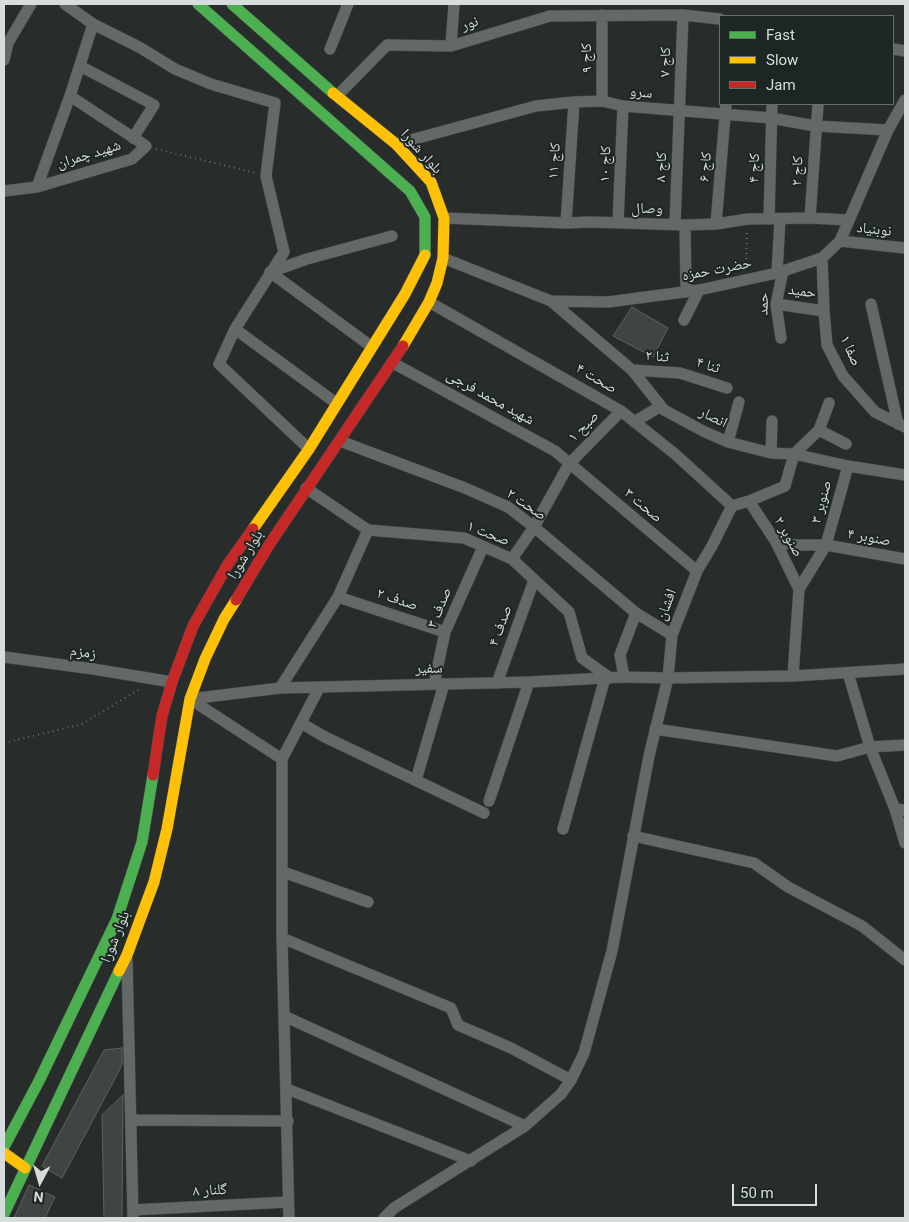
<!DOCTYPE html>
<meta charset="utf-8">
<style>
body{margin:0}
#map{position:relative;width:909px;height:1222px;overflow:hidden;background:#282d2c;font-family:Roboto,sans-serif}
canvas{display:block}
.frame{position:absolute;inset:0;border:5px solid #d7dddc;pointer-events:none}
.legend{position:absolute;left:719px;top:15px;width:175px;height:90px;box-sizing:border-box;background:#1c2623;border:1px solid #676f6d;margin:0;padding:6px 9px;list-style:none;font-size:15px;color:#d7dddc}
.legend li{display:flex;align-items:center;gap:10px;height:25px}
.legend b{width:25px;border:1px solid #676f6d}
.north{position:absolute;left:15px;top:1157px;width:50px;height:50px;-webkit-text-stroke:4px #1c2623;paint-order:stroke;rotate:186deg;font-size:14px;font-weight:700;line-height:20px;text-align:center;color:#d7dddc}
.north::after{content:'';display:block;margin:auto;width:18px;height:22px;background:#d7dddc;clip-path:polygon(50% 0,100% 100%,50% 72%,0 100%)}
.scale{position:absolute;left:732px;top:1184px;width:85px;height:22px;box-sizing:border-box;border:2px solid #d7dddc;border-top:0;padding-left:6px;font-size:15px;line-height:18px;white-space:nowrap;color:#d7dddc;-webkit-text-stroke:4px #1c2623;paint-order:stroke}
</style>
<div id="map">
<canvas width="909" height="1222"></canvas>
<div class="frame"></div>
<ul class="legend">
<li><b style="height:6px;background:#4caf50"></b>Fast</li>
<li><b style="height:6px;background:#ffc107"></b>Slow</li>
<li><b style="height:6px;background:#c62828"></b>Jam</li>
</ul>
<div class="north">N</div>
<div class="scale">50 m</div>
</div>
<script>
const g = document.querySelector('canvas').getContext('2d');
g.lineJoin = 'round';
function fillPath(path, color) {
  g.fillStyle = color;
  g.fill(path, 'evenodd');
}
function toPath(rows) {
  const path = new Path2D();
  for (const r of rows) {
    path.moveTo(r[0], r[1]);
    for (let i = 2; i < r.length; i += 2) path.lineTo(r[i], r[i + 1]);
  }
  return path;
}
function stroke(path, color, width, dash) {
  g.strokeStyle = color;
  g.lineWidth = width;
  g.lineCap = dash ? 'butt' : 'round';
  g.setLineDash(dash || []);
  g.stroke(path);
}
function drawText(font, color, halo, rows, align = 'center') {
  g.font = font + ' Roboto,"Noto Naskh Arabic",sans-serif';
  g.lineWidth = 4;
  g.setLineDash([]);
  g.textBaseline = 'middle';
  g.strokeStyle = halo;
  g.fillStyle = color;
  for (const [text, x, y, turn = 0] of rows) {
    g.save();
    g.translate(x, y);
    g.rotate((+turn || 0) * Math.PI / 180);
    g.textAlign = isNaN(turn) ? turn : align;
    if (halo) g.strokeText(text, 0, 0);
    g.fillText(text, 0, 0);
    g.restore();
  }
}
const building = toPath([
 [632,307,668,328,653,357,613,336,632,307],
 [122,1048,122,1064,119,1071,62,1178,42,1166,104,1050,122,1048],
 [123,1095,122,1218,104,1218,102,1115,123,1095],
 [29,1185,55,1197,45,1218,14,1218,29,1185]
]);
fillPath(building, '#404443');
stroke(building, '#5c6160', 1);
const street = toPath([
 [65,4,93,24,139,47,175,69,211,84,275,103,266,176,284,252,235,329,336,403],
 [451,46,454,4],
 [330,49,348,4],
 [893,49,905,51],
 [4,60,8,43,31,4],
 [80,66,154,105,133,138],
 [337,96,387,45,451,46,550,16,683,15,720,19],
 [602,101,602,15],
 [396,144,536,106,574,102,602,101,623,106,771,118,815,126,888,130],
 [37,187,70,96,93,24],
 [4,191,37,187,132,159,146,146,70,96],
 [444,218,566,223,590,222,685,225,716,224,748,219,810,218,849,220],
 [810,218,818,104],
 [769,219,772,104],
 [566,223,574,102],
 [618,223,623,106],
 [675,224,683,15],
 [716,224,726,104],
 [685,225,686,292],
 [840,241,905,248],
 [443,258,551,301,608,302,699,290,777,273,822,258,840,241,888,130,905,100],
 [822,258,824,311,827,345,843,376,875,412,905,427],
 [270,272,307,259,392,236],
 [270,272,372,347],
 [777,273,780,219],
 [551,301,632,370,664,410,705,432,728,442,771,453,794,454,848,466,905,475],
 [429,302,621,411,675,454,732,506],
 [776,304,824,311],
 [871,304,898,424],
 [684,320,699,290],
 [235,329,219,364,309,449],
 [781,338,776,304,783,271],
 [393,363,555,451,697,571],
 [632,370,680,373,727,388],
 [634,422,661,406],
 [819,430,846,444],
 [340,441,465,488,508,507,534,527,636,613,672,635],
 [728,442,739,402],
 [771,453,772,421],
 [306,488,368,530,464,538,512,559,569,612,582,658,610,678],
 [749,501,776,542,799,589],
 [776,542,795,545,826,545,905,559],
 [512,559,534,527,569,464,621,411],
 [338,597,445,632],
 [4,657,93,669,172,682],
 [793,676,799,589,826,545,848,466],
 [624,677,620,655,636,613],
 [497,683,534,580],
 [434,684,445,632,483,547],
 [280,688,338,597,368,530],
 [190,699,280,688,529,682,624,677,668,678,793,676,905,669],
 [190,699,282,759,282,938,289,1218],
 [301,723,325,737,484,813],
 [655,729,837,756,870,747,848,673],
 [905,745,870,747,895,809,905,810],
 [282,759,319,688],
 [416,780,444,684],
 [489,801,529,682],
 [895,809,905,843],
 [563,829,605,678],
 [633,836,754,863,788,887,862,926,905,960],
 [283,872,368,902],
 [282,938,451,1008,458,1025,511,1048,571,1080],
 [127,959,133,1218],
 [284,1016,525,1126],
 [287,1089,471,1161],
 [131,1120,288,1121],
 [133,1210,288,1202],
 [384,1218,394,1208,525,1126,561,1094,571,1080,584,1053,612,951,649,756,668,678,672,635,697,571,712,546,732,506,749,501,785,486,794,454,819,430,829,403]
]);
const fast = toPath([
 [198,4,410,191,425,217,425,255],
 [232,4,333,93],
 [4,1147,39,1081,117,919,142,842,153,775],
 [4,1214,119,971]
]);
const slow = toPath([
 [333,93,396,144,431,182,444,218,443,258,437,283,429,302,403,346],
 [253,529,309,449,405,294,425,255],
 [119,971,127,955,154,882,167,829,190,699,205,659,224,619,236,600],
 [4,1153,25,1168]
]);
const jam = toPath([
 [236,600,269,545,403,346],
 [153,775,162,716,172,682,193,626,228,564,253,529]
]);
stroke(street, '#444a49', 12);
stroke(fast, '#444a49', 12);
stroke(slow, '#444a49', 12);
stroke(jam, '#444a49', 12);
stroke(toPath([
 [156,149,256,173],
 [746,269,747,231],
 [4,743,82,724,140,689]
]), '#676a69', 2, [1, 4]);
stroke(street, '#646867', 11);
stroke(fast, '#4caf50', 11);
stroke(slow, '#ffc107', 11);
stroke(jam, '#c62828', 11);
drawText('15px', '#d7dddc', '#1c2623', [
 ["نور",470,24,-18],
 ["کاج ۹",587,58,-90],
 ["کاج ۷",666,62,-88],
 ["سرو",641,93,5],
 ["بلوار شورا",421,152,48],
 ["شهید چمران",89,155,-17],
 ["کاج ۱۱",555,161,-86],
 ["کاج ۱۰",606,164,-88],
 ["کاج ۸",662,167,-88],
 ["کاج ۶",706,167,-85],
 ["کاج ۴",755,168,-89],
 ["کاج ۲",798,171,-87],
 ["وصال",647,209],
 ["نوبنیاد",874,230,6],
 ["حضرت حمزه",717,270,-11],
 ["حمید",802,292,8],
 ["حمد",764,304,-89],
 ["صفا ۱",850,351,66],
 ["ثنا ۲",657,357,4],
 ["ثنا ۴",708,366,17],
 ["صحت ۴",596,379,30],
 ["شهید محمد فرجی",490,398,29],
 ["انصار",713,418,26],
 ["صبح ۱",584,427,-46],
 ["صنوبر ۳",822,502,-75],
 ["صحت ۲",526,505,34],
 ["صحت ۳",643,506,40],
 ["صحت ۱",488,534,21],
 ["صنوبر ۲",788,537,60],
 ["صنوبر ۴",869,538,10],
 ["بلوار شورا",246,555,-59],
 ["صدف ۲",397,600,18],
 ["افشان",667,605,-69],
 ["صدف ۳",440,608,-68],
 ["صدف ۴",501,626,-70],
 ["زمزم",83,653,8],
 ["سفیر",429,669,-1],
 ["بلوار شورا",116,937,-68],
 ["گلنار ۸",210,1191,-3]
]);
</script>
